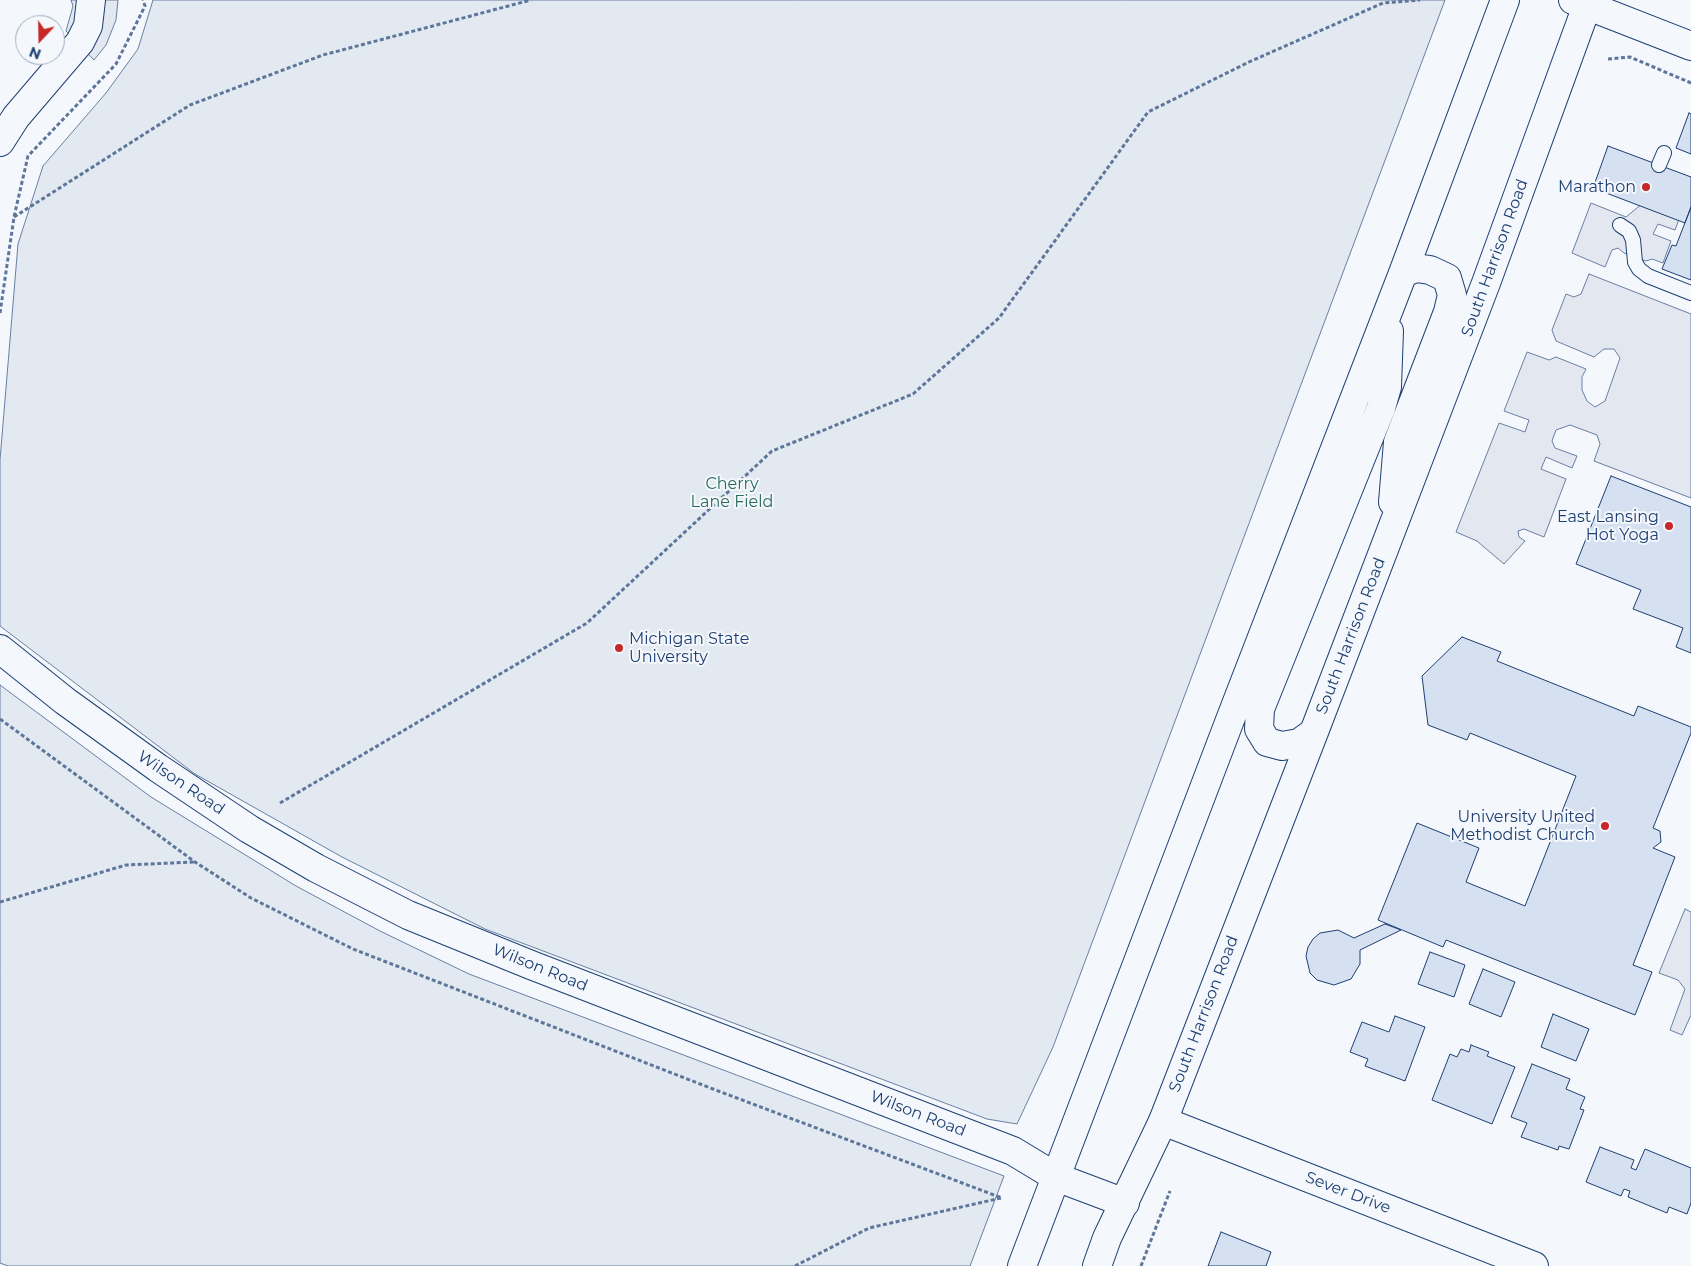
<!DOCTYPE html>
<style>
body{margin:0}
#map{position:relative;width:1691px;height:1266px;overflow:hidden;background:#f4f7fb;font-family:Montserrat,sans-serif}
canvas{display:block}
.north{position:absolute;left:15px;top:15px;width:50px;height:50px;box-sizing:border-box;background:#f4f7fb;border:1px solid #9eadc5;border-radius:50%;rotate:201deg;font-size:14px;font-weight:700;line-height:20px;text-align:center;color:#1d3f73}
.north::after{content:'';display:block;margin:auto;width:18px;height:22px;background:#c62828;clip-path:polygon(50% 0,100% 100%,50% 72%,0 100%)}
</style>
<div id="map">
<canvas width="1691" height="1266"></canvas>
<div class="north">N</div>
</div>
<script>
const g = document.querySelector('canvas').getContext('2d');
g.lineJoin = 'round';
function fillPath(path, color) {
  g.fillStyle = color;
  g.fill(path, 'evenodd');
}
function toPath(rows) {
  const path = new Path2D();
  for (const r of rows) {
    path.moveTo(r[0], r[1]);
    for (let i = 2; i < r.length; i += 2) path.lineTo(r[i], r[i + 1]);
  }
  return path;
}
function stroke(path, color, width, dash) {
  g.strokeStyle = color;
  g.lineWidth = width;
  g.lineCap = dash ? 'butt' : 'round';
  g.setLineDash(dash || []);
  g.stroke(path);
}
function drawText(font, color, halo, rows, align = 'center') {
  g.font = font + ' Montserrat,sans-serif';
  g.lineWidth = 4;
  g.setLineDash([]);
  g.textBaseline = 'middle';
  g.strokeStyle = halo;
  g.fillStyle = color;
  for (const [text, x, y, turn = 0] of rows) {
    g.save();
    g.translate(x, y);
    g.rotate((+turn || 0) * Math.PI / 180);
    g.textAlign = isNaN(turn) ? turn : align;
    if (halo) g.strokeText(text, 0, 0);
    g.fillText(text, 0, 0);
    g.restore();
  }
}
const green = toPath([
 [153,0,1445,0,1053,1047,1017,1124,987,1119,485,929,342,857,195,774,0,626,0,460,18,244,43,166,106,93,138,49,153,0],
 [0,685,151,797,296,886,380,931,469,974,1004,1176,970,1266,8,1266,0,1263,0,685]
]);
fillPath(green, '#e3e9f0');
stroke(green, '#687fa3', 1);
const parking = toPath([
 [71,0,118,0,116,20,106,45,94,60,66,31,73,6,71,0],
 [1660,189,1687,198,1675,230,1658,224,1653,234,1671,241,1663,263,1652,259,1646,261,1624,253,1618,248,1612,250,1605,267,1572,253,1591,203,1626,217,1660,189],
 [1589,274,1691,314,1691,498,1594,461,1600,444,1597,435,1570,425,1556,430,1552,441,1555,448,1577,456,1572,468,1546,457,1541,469,1566,479,1544,537,1524,529,1518,531,1519,537,1525,541,1504,564,1477,541,1456,532,1499,423,1525,432,1529,420,1504,411,1527,352,1549,360,1556,357,1586,369,1582,377,1582,390,1587,401,1595,407,1605,401,1620,358,1614,349,1604,349,1594,357,1556,341,1552,330,1566,294,1574,297,1581,294,1589,274],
 [1685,909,1691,912,1691,1015,1682,1035,1670,1030,1685,989,1678,980,1659,973,1685,909]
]);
fillPath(parking, '#e3e8f0');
stroke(parking, '#687fa3', 1);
const building = toPath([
 [1689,113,1691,114,1691,154,1676,148,1689,113],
 [1608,146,1691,177,1691,207,1685,223,1593,188,1608,146],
 [1691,207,1691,280,1662,269,1672,245,1676,246,1691,207],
 [1611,476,1691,507,1691,653,1676,647,1683,628,1633,609,1641,590,1576,564,1611,476],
 [1462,637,1501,652,1497,661,1634,716,1638,706,1691,727,1691,733,1653,828,1660,831,1661,842,1653,848,1675,857,1633,965,1652,972,1635,1015,1446,940,1443,947,1378,920,1417,823,1479,848,1466,882,1525,906,1576,776,1470,733,1467,740,1428,725,1422,676,1462,637],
 [1385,924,1401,930,1360,950,1360,964,1351,979,1334,985,1317,980,1310,973,1306,956,1308,947,1313,939,1320,933,1338,930,1354,938,1385,924],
 [1430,952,1465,965,1454,997,1418,984,1430,952],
 [1483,969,1515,982,1501,1017,1469,1004,1483,969],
 [1553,1014,1589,1029,1576,1061,1541,1047,1553,1014],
 [1395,1016,1425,1027,1405,1081,1365,1066,1368,1059,1350,1052,1362,1022,1389,1032,1395,1016],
 [1471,1045,1489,1052,1487,1056,1515,1067,1492,1124,1432,1100,1450,1054,1457,1057,1461,1049,1469,1052,1471,1045],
 [1532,1064,1570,1079,1566,1089,1585,1097,1580,1109,1584,1110,1569,1149,1559,1146,1558,1150,1521,1137,1527,1123,1511,1117,1532,1064],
 [1600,1147,1634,1160,1631,1168,1636,1170,1645,1149,1691,1168,1691,1203,1687,1214,1669,1207,1667,1213,1628,1197,1630,1191,1624,1189,1621,1196,1586,1182,1600,1147],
 [1221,1232,1271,1252,1266,1266,1208,1266,1221,1232]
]);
fillPath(building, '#d5e0f0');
stroke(building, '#1d3f73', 1);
const service = toPath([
 [1659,165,1664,153],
 [1620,225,1629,231,1633,240,1635,262,1639,269,1648,276,1691,293]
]);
const minor = toPath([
 [0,142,16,117,80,42,88,26,91,0],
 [0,649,65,701,158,768,249,829,316,868,408,915,531,965,1013,1151,1056,1177,1125,1203],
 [1163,1121,1534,1266]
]);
const tertiary = toPath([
 [1573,0,1691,46],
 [1393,502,1398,442,1448,312,1452,295,1447,278,1430,270,1416,268,1403,273],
 [1314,732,1299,743,1282,746,1267,742,1259,729,1260,709,1381,408,1387,387,1389,331],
 [1022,1266,1230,720,1403,273,1505,0],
 [1097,1266,1107,1238,1163,1121,1314,732,1486,283,1589,0]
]);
stroke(service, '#1d3f73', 16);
stroke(minor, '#1d3f73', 30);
stroke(tertiary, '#1d3f73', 30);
stroke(toPath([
 [1608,59,1630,57,1691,83],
 [14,217,190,105,323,55,531,0],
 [0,313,14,217,28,156,116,64,145,6,143,0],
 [0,719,195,862,251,898,353,949,713,1089,1002,1198],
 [280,803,587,623,772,451,913,394,999,318,1148,112,1249,62,1383,3,1420,0],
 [0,902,126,865,194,862],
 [795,1266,869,1228,1001,1198],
 [1141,1266,1170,1191]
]), '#5e769c', 3, [4, 2.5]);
stroke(service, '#f4f7fb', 14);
stroke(minor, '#f4f7fb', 28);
stroke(tertiary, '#f4f7fb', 28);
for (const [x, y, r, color] of [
 [1646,187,5,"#c62828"],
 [1669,526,5,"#c62828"],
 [619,648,5,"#c62828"],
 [1605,826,5,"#c62828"]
]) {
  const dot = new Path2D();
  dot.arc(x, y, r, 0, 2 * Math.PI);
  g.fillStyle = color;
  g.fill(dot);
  stroke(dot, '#f4f7fb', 2);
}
drawText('16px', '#1d3f73', '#f4f7fb', [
 ["Marathon",1636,187],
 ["East Lansing",1659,517],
 ["Hot Yoga",1659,535],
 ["Michigan State",629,639,"left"],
 ["University",629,657,"left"],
 ["University United",1595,817],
 ["Methodist Church",1595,835]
], 'right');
drawText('16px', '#1d3f73', '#f4f7fb', [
 ["South Harrison Road",1495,258,-70],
 ["South Harrison Road",1351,636,-69],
 ["Wilson Road",181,783,34],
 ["Wilson Road",540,968,22],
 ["South Harrison Road",1204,1014,-69],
 ["Wilson Road",918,1114,21],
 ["Sever Drive",1348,1193,21]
]);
drawText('16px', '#2c6c60', '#f4f7fb', [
 ["Cherry",732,484],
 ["Lane Field",732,502]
]);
</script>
